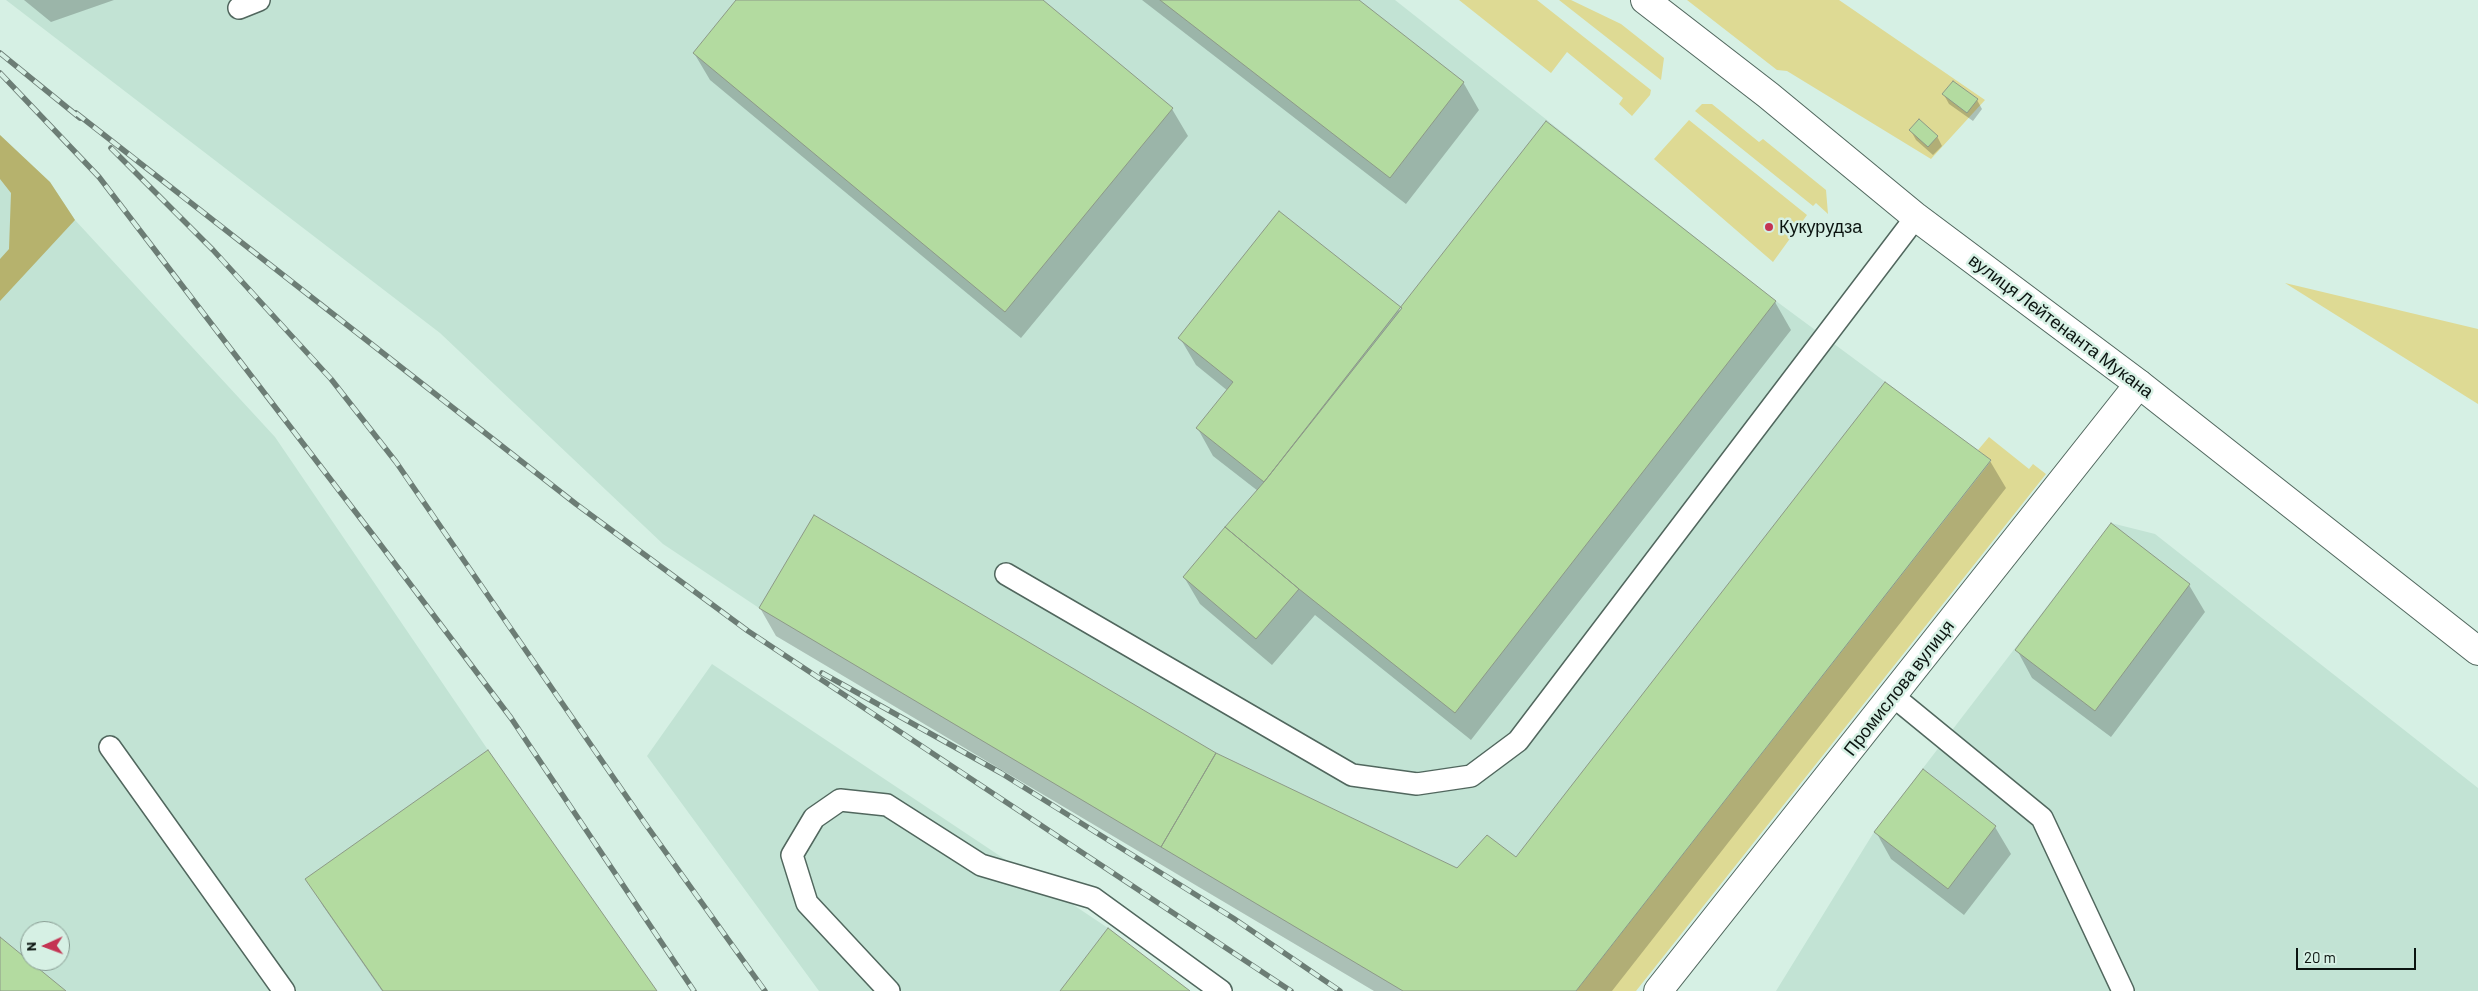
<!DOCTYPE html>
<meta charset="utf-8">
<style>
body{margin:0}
#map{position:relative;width:2478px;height:991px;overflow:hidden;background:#d6f0e4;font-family:Barlow,sans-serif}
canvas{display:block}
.north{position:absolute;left:20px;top:921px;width:50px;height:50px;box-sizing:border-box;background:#d6f0e4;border:1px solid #85988f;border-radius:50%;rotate:268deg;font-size:14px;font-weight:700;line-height:20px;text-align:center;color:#0b1410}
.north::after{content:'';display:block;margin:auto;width:18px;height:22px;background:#c43453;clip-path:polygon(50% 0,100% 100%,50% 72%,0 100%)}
.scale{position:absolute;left:2296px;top:948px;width:120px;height:22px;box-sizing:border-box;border:2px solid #0b1410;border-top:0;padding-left:6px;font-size:15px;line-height:18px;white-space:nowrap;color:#0b1410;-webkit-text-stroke:4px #d6f0e4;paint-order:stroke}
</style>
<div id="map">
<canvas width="2478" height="991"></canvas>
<div class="north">N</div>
<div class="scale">20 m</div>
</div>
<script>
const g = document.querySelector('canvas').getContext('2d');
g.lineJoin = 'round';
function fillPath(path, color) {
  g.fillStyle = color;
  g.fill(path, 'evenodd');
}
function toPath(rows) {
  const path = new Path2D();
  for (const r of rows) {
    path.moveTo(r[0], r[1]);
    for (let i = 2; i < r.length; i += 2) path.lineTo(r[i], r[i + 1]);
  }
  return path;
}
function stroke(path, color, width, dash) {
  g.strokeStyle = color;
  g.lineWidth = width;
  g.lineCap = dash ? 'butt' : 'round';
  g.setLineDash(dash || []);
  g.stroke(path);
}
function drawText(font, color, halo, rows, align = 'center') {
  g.font = font + ' Barlow,sans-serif';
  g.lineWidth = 5;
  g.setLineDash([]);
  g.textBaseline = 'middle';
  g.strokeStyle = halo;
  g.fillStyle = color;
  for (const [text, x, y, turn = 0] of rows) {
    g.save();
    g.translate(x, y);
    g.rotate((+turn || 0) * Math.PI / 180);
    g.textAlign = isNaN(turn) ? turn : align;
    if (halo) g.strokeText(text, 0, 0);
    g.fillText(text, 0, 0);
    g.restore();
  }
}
fillPath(toPath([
 [6,0,1395,0,1776,301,1991,460,1576,991,1403,991,759,608,663,544,440,333],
 [0,135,50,182,75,220,275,437,488,750,657,991,0,991],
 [30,931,60,931,60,961,30,961],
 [2111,523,2155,534,2478,788,2478,991,1776,991,1874,832],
 [712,664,1108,928,1190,991,819,991,647,756]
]), '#c2e3d4');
fillPath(toPath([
 [1459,0,1537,0,1651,90,1650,95,1632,116,1619,104,1623,98,1567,52,1551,73],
 [1559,0,1571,0,1621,24,1664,58,1661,80],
 [1687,0,1839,0,1985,100,1931,159,1787,71,1777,70],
 [1702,104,1712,104,1759,142,1763,139,1826,190,1828,214,1816,203,1813,206,1695,111],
 [1689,120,1807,215,1773,262,1654,159],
 [2285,283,2478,329,2478,404],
 [1989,437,2029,469,2033,464,2046,474,1636,991,1576,991,1991,461,1978,450]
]), '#deda94');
fillPath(toPath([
 [0,135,50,182,75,220,0,301,0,259,9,249,11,193,0,179]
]), '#b6b26d');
fillPath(toPath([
 [24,0,114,0,51,22],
 [738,0,1041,0,1172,109,1188,136,1021,338,710,80,694,53],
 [1142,0,1357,0,1463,82,1479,110,1406,204],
 [1944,95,1977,100,1982,109,1973,121,1949,104],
 [1547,123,1775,302,1791,330,1471,740,1315,615,1272,665,1200,604,1184,577,1258,491,1213,456,1198,429,1228,391,1196,365,1180,338,1402,310],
 [1911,131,1937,136,1942,146,1933,155,1916,140],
 [1885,383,1990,461,2006,488,1612,991,1374,991,776,636,760,608,1216,754,1457,869,1516,859],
 [2111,525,2189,585,2205,612,2111,737,2032,678,2017,650],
 [1923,771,1995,827,2011,854,1964,915,1891,859,1876,832],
 [307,879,655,991,382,991,323,906]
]), '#0003');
const building = toPath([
 [736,0,1043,0,1173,108,1005,312,693,53,736,0],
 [1160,0,1359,0,1464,82,1390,178,1160,0],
 [1953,81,1978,99,1967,113,1942,94,1953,81],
 [1919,119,1938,136,1928,147,1909,130,1919,119],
 [1546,121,1776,301,1455,713,1299,589,1225,527,1264,482,1546,121],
 [1279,211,1402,308,1264,482,1196,428,1233,382,1178,338,1279,211],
 [1885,382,1991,460,1576,991,1403,991,1161,847,1216,753,1457,868,1487,835,1516,857,1885,382],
 [814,515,1216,753,1161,847,759,608,814,515],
 [2111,523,2190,584,2095,711,2015,650,2111,523],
 [1225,527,1299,589,1256,639,1183,577,1225,527],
 [488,750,657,991,383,991,305,879,488,750],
 [1923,769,1996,826,1948,889,1874,832,1923,769],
 [1108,928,1190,991,1060,991,1108,928],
 [0,937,66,991,0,991,0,937]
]);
fillPath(building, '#b3dba0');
stroke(building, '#8d9a87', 1);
const lane = toPath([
 [239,8,259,0],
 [1006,574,1352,775,1417,784,1471,776,1518,741,1916,217],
 [1893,696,2042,818,2123,991],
 [110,747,284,991],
 [889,991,807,903,792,855,814,818,840,800,887,805,981,865,1093,898,1221,991]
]);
const street = toPath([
 [1658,991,2139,384]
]);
const secondary = toPath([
 [1645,0,1768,95,1916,217,2139,384,2478,651]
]);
stroke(lane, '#51675e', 24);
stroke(street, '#51675e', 30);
stroke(secondary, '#51675e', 30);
stroke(lane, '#fff', 21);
stroke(street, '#fff', 28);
stroke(secondary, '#fff', 28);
const rail = toPath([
 [0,53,80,118],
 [0,73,99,177,380,544,511,718,694,991],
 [76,113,576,504,748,631,1291,991],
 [111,148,213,250,331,379,396,462,644,822,765,991],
 [822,673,1001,773,1233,918,1340,991]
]);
stroke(rail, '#6c7d75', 5.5);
stroke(rail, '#d6f0e4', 4, [11]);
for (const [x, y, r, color] of [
 [1769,227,5,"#c43453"]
]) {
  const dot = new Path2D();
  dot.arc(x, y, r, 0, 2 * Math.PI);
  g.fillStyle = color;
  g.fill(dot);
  stroke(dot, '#d6f0e4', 2);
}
drawText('18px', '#0b1410', '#d6f0e4', [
 ["Кукурудза",1779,227]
], 'left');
drawText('18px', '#0b1410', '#d6f0e4', [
 ["вулиця Лейтенанта Мукана",2061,326,37],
 ["Промислова вулиця",1899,688,-52]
]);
</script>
